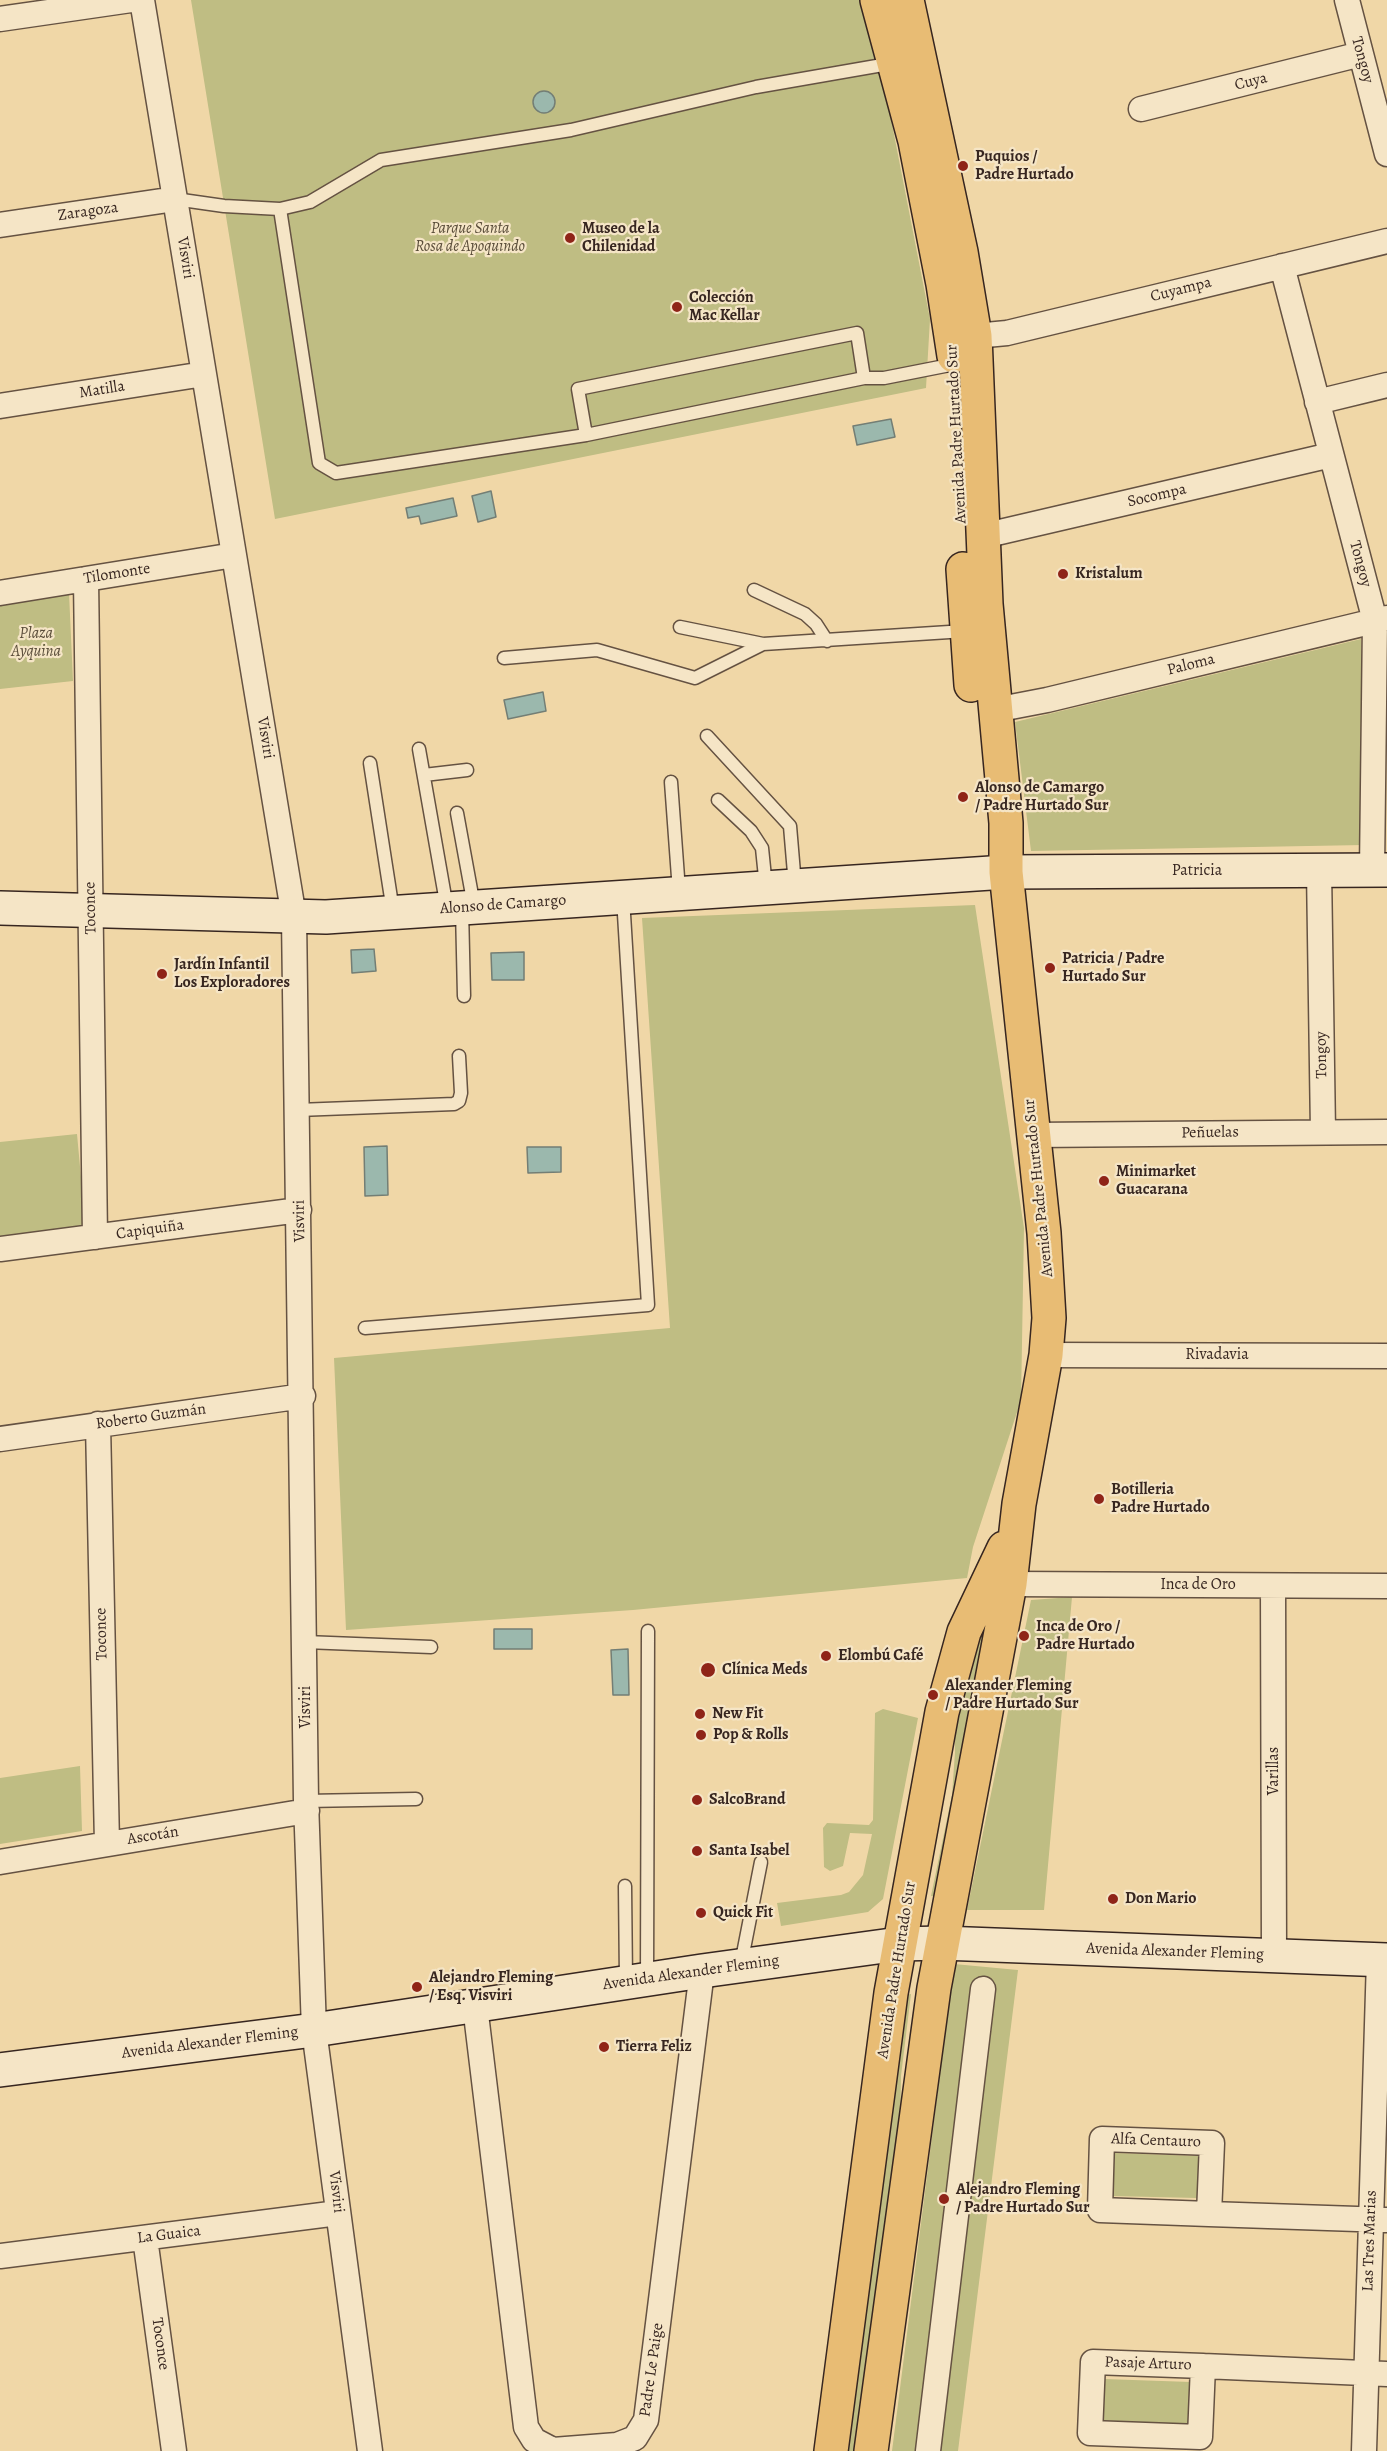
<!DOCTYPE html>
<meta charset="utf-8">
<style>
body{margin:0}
canvas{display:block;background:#f0d7a7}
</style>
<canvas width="1387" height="2451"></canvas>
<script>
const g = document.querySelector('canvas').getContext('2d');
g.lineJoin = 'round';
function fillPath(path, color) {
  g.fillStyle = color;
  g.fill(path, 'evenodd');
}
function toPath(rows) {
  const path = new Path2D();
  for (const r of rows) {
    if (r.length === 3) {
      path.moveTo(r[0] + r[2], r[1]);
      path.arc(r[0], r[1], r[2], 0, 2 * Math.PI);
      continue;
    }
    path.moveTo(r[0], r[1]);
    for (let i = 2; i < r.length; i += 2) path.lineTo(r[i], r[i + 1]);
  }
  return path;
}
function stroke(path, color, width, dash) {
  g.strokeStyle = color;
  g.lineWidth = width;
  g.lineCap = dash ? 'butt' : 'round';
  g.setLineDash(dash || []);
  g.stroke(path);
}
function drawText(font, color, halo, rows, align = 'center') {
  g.font = font + ' Alegreya,serif';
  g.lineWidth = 4.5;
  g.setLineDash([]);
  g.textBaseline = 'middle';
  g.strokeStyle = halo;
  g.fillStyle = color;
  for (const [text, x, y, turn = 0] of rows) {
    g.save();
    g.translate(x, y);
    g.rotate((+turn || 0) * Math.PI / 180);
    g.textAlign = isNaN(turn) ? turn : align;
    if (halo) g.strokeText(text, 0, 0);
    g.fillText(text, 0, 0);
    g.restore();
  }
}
fillPath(toPath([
 [191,0,860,0,891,119,930,319,926,388,275,519],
 [69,593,73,681,0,689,0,605],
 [1361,639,1364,845,1031,851,1015,722],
 [975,905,1024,1228,1021,1400,973,1547,967,1578,633,1610,346,1630,334,1358,670,1328,642,918],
 [77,1134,86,1232,0,1240,0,1142],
 [993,1597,937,1897,931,1896,952,1795,955,1752,954,1710],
 [1072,1597,1044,1910,967,1910,1031,1600],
 [883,1709,918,1718,883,1899,868,1912,781,1926,777,1903,841,1895,849,1892,863,1875,872,1834,850,1833,843,1866,830,1871,824,1867,823,1828,827,1823,869,1825,873,1820,875,1713],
 [80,1766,82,1831,0,1844,0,1778],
 [954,1964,1018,1970,958,2451,892,2451],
 [911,1994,901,2076,900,2145,863,2451,843,2451,904,1995],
 [1112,2153,1199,2156,1197,2198,1111,2196],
 [1104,2379,1191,2382,1190,2424,1103,2422]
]), '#bfbd83');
const water = toPath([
 [544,102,11],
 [891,419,895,437,857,445,853,426,891,419],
 [491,491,496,517,478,522,472,496,491,491],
 [453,498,457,516,421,524,419,516,408,518,406,508,453,498],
 [543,692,546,711,508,719,504,700,543,692],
 [374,949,376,971,352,973,351,950,374,949],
 [524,952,524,980,492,980,491,953,524,952],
 [387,1146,388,1195,365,1196,364,1147,387,1146],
 [527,1147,561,1147,561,1172,528,1173,527,1147],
 [494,1629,532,1629,532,1649,494,1649,494,1629],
 [628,1649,629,1695,613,1695,611,1650,628,1649]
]);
fillPath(water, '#9bb8ad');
stroke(water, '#737e75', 1.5);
const lane = toPath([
 [894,63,756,87,571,130,381,160,310,202,280,209,319,463,336,473,586,435,864,378,884,378,955,364],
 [175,199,224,206,280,209],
 [586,435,578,389,857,333,864,378],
 [754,590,805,614,816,624,827,641],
 [680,627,763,644],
 [504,658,597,650,695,678,763,644,965,631],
 [707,736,790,826,795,885],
 [419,749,447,908],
 [370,763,393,911],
 [424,775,467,770],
 [671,782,679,891],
 [718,800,751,831,762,848,766,887],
 [457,813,474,906],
 [462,909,464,996],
 [298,1110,454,1104,459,1101,461,1093,459,1056],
 [365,1328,648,1305,623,898],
 [305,1642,431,1647],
 [306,1801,416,1799],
 [625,1886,626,1981],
 [741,1964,761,1862],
 [647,1978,648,1631]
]);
const street = toPath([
 [142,0,294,917,306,1801,314,2030,370,2451],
 [1347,0,1387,154],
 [0,19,131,0],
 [1141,109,1361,54],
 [0,225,175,199],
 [1282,266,1375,621,1372,870],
 [975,336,1007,333,1387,241],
 [1317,402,1387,385],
 [0,406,204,374],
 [983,536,1331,455],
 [86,579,95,1237],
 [0,593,234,555],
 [995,710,1047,700,1387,618],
 [1319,870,1323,1132],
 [1033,1135,1387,1132],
 [0,1249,299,1210],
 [1046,1355,1387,1356],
 [98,1424,107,1844],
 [0,1439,303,1396],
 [1010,1584,1387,1586],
 [1273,1586,1274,1956],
 [0,1862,307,1811],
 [475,2006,526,2427,534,2440,553,2450,617,2445,635,2438,646,2420,702,1971],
 [1209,2214,1212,2143,1102,2139,1100,2210,1209,2214,1387,2220],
 [145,2238,174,2451],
 [0,2256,338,2213],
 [1203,2366,1200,2437,1090,2433,1093,2362,1203,2366,1387,2374],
 [928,2451,983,1989],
 [1364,2451,1379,1959]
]);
const secondary = toPath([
 [0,908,326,917,1006,872,1387,870],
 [0,2070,314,2030,702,1971,899,1944,942,1943,1387,1960]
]);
const primary = toPath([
 [877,0,915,141,943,284,954,356],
 [963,569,971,685],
 [831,2451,891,1993,942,1712,964,1632,1004,1548],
 [871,2451,934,1988,1010,1584,1019,1504,1046,1355,1049,1318,1044,1233,1006,872,1006,823,986,604,975,336,961,252,907,0]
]);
stroke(lane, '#655242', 15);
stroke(street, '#655242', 27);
stroke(secondary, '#372620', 36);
stroke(primary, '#372620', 36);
stroke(lane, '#f5e5c6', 12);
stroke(street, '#f5e5c6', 24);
stroke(secondary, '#f5e5c6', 33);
stroke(primary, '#e8bc74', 33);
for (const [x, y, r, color] of [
 [963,166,6,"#8f2418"],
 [570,238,6,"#8f2418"],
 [677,307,6,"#8f2418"],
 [1063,574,6,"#8f2418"],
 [963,797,6,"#8f2418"],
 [1050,968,6,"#8f2418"],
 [162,974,6,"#8f2418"],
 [1104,1181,6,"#8f2418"],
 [1099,1499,6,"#8f2418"],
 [1024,1636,6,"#8f2418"],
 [826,1656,6,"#8f2418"],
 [708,1670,8,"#8f2418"],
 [933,1695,6,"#8f2418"],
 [700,1714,6,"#8f2418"],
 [701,1735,6,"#8f2418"],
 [697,1800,6,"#8f2418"],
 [697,1851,6,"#8f2418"],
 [1113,1899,6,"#8f2418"],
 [701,1913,6,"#8f2418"],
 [417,1987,6,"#8f2418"],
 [604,2047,6,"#8f2418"],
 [944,2199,6,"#8f2418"]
]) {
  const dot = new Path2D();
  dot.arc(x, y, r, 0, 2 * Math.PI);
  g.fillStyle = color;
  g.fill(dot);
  stroke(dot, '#f5e5c6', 2);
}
drawText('16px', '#372620', '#f5e5c6', [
 ["Tongoy",1362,60,75],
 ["Cuya",1251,82,-14],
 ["Zaragoza",88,212,-8],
 ["Visviri",185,258,81],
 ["Cuyampa",1181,290,-14],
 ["Matilla",102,390,-9],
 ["Avenida Padre Hurtado Sur",957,434,-93],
 ["Socompa",1157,496,-13],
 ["Tongoy",1360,564,75],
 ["Tilomonte",117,574,-9],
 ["Paloma",1191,665,-14],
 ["Visviri",265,738,81],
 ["Patricia",1197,871],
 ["Alonso de Camargo",503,905,-4],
 ["Toconce",91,908,-91],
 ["Tongoy",1322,1055,-91],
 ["Peñuelas",1210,1133,-1],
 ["Avenida Padre Hurtado Sur",1039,1188,-96],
 ["Visviri",300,1221,-91],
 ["Capiquiña",150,1230,-8],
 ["Rivadavia",1217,1355],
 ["Roberto Guzmán",151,1417,-8],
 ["Inca de Oro",1198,1585],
 ["Toconce",102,1634,-91],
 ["Visviri",306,1707,-90],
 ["Varillas",1274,1771,-90],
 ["Ascotán",153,1836,-9],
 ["Avenida Alexander Fleming",1175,1952,2],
 ["Avenida Padre Hurtado Sur",897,1970,-81],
 ["Avenida Alexander Fleming",691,1973,-8],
 ["Avenida Alexander Fleming",210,2043,-7],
 ["Alfa Centauro",1156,2141,2],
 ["Visviri",336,2192,83],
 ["La Guaica",169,2235,-7],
 ["Las Tres Marias",1370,2241,-88],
 ["Toconce",160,2344,82],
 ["Pasaje Arturo",1148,2364,2],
 ["Padre Le Paige",652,2370,-82]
]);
drawText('bold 16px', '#372620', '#f5e5c6', [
 ["Puquios /",975,157],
 ["Padre Hurtado",975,175],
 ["Museo de la",582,229],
 ["Chilenidad",582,247],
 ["Colección",689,298],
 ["Mac Kellar",689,316],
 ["Kristalum",1075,574],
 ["Alonso de Camargo",975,788],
 ["/ Padre Hurtado Sur",975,806],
 ["Patricia / Padre",1062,959],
 ["Hurtado Sur",1062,977],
 ["Jardín Infantil",174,965],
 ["Los Exploradores",174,983],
 ["Minimarket",1116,1172],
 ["Guacarana",1116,1190],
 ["Botilleria",1111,1490],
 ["Padre Hurtado",1111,1508],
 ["Inca de Oro /",1036,1627],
 ["Padre Hurtado",1036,1645],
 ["Elombú Café",838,1656],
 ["Clínica Meds",722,1670],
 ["Alexander Fleming",945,1686],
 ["/ Padre Hurtado Sur",945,1704],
 ["New Fit",712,1714],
 ["Pop & Rolls",713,1735],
 ["SalcoBrand",709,1800],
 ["Santa Isabel",709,1851],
 ["Don Mario",1125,1899],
 ["Quick Fit",713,1913],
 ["Alejandro Fleming",429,1978],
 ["/ Esq. Visviri",429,1996],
 ["Tierra Feliz",616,2047],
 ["Alejandro Fleming",956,2190],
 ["/ Padre Hurtado Sur",956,2208]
], 'left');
drawText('italic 16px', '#594c39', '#f5e5c6', [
 ["Parque Santa",470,229],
 ["Rosa de Apoquindo",470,247],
 ["Plaza",36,634],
 ["Ayquina",36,652]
]);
</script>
